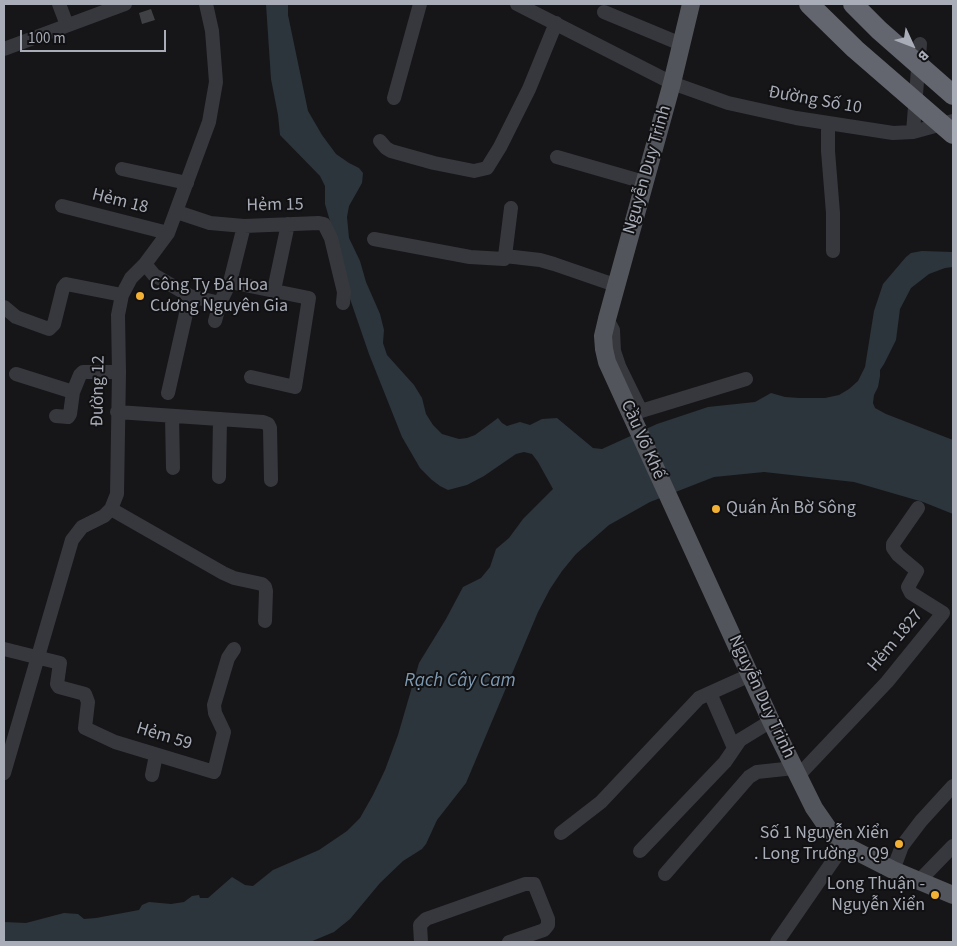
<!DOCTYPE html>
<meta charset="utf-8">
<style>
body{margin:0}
#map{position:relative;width:957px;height:946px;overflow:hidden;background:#161618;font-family:"Source Sans 3",sans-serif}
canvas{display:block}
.frame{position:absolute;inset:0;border:5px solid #a8adb8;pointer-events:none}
.north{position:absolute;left:887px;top:20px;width:50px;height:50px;-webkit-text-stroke:4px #111113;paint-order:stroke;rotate:133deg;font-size:14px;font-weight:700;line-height:20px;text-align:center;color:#a8adb8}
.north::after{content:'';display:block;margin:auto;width:18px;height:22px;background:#a8adb8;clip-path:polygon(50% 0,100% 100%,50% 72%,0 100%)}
.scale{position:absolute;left:20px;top:30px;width:146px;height:22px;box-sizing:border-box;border:2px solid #a8adb8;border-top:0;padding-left:6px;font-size:15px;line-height:18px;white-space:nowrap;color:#a8adb8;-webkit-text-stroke:4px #111113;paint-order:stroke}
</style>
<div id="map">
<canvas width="957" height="946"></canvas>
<div class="frame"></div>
<div class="north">B</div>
<div class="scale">100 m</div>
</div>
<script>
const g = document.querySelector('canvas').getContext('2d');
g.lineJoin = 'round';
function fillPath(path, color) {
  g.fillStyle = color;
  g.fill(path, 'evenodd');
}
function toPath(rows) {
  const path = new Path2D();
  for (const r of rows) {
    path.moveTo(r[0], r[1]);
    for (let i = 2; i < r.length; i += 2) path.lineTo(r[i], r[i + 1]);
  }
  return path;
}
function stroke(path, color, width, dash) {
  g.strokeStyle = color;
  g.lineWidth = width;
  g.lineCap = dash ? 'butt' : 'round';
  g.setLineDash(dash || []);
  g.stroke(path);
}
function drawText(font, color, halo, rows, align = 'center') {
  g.font = font + ' "Source Sans 3",sans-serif';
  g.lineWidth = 4;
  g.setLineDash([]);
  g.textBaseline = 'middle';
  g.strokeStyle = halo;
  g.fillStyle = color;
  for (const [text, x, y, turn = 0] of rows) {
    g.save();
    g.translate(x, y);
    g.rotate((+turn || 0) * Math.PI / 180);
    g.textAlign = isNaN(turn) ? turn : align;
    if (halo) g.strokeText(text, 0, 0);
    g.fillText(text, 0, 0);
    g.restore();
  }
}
fillPath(toPath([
 [266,4,288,4,288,15,308,111,322,135,336,154,349,163,359,168,363,173,362,183,349,206,347,217,349,238,360,261,366,282,380,314,384,330,383,343,387,355,414,385,422,398,426,414,433,425,442,434,459,439,467,438,475,435,498,418,502,423,507,426,520,422,530,425,542,419,557,418,593,448,602,449,657,424,708,407,755,402,771,393,785,397,799,398,825,398,839,395,849,389,858,381,865,367,874,311,883,284,906,257,911,253,922,251,953,252,953,267,945,268,929,274,911,288,900,309,896,340,884,364,880,370,880,376,878,387,874,395,873,403,875,408,886,414,953,440,953,514,923,502,854,482,764,472,714,477,650,502,609,525,576,554,562,571,550,589,538,612,466,783,437,820,426,844,422,849,403,861,380,883,350,919,334,932,310,942,4,942,4,922,26,923,64,913,78,914,84,919,96,918,139,910,142,905,149,902,171,904,184,902,192,896,199,895,200,898,208,898,232,877,245,885,253,886,273,870,319,850,347,831,360,818,373,795,385,770,398,735,419,663,446,619,463,587,481,578,490,567,496,549,509,538,523,519,553,489,538,462,532,454,524,452,516,454,484,476,467,485,448,490,440,486,432,480,420,468,402,437,369,354,348,293,332,228,325,204,325,186,320,176,280,135,278,115,271,79]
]), '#2c353c');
fillPath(toPath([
 [151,9,155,20,142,24,139,13]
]), '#404145');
stroke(toPath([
 [59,4,67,25],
 [517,4,672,83,728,103,796,118,893,133,913,132,953,121],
 [604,12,681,44],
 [4,49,125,4],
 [394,98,420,4],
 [828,124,828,151,833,213,833,251],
 [913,132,920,44],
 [380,141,386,148,391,151,434,163,474,171,487,168,500,147,529,89,556,23],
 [557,157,644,182],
 [122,169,187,183],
 [62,206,168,233],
 [511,208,505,256,540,260,554,264,615,285],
 [177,212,210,223,244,226,319,223,324,224,331,238,344,292,343,303],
 [374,239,470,257,504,259,505,256],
 [145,264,154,275,190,296,220,303,230,282,309,298,295,387,251,377],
 [230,282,244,226],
 [274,290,288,224],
 [4,307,16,317,49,329,54,324,63,288,66,284,122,295],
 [607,319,613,330,614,351,619,366,641,411,746,379],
 [215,321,220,303],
 [16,374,73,392,80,375,83,372,119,372],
 [168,393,190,296],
 [117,412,263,422,268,424,270,428,271,480],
 [56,416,68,417,70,414,73,392],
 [172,416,173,468],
 [219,477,220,419],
 [111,509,223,573,234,578,262,584,265,587,266,591,265,621],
 [4,649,60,663,57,684,59,687,85,694,88,702,85,728,115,742,214,772,224,732,215,713,214,705,228,658,234,649],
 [710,693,734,748],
 [4,773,72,540,82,527,104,516,111,509,117,494,119,372,118,315,122,295,131,278,145,264,168,233,209,122,216,82,212,31,206,4],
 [152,775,156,755],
 [798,776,887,682,943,613,911,593,908,587,917,571,898,555,893,548,893,544,918,508],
 [561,833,601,802,699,698,750,675],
 [640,851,725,762,740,740,771,721],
 [893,870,902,846,921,821,953,786],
 [665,874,749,777,757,772,794,768],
 [919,881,953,846],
 [421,942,420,925,426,919,525,884,534,884,548,919,548,925,544,930,509,942],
 [777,942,844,845]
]), '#37383d', 14);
stroke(toPath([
 [691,4,672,83,607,319,603,336,604,349,607,362,771,721,814,808,832,834,844,845,893,870,953,895]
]), '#53555c', 18);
stroke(toPath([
 [809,4,855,49,953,134],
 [853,4,879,30,953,95]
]), '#63666e', 20);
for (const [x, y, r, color] of [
 [140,296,5,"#f2b134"],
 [716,509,5,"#f2b134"],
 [899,844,5,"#f2b134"],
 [935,895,5,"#f2b134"]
]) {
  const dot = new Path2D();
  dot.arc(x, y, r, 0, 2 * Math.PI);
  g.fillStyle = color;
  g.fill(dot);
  stroke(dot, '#111113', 2);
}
drawText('18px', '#a8adb8', '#111113', [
 ["Đường Số 10",815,101,10],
 ["Nguyễn Duy Trinh",648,170,-74],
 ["Hẻm 18",120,202,14],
 ["Hẻm 15",275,206,-1],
 ["Đường 12",99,391,-89],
 ["Cầu Võ Khế",642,440,66],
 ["Hẻm 1827",896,641,-50],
 ["Nguyễn Duy Trinh",761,697,65],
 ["Hẻm 59",164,737,17]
]);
drawText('18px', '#a8adb8', '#111113', [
 ["Công Ty Đá Hoa",150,286],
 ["Cương Nguyên Gia",150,307],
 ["Quán Ăn Bờ Sông",726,509],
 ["Số 1 Nguyễn Xiển",889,834,"right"],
 [". Long Trường . Q9",889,855,"right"],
 ["Long Thuận -",925,885,"right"],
 ["Nguyễn Xiển",925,906,"right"]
], 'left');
drawText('italic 19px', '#7f9bb3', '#111113', [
 ["Rạch Cây Cam",460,682]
]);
</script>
